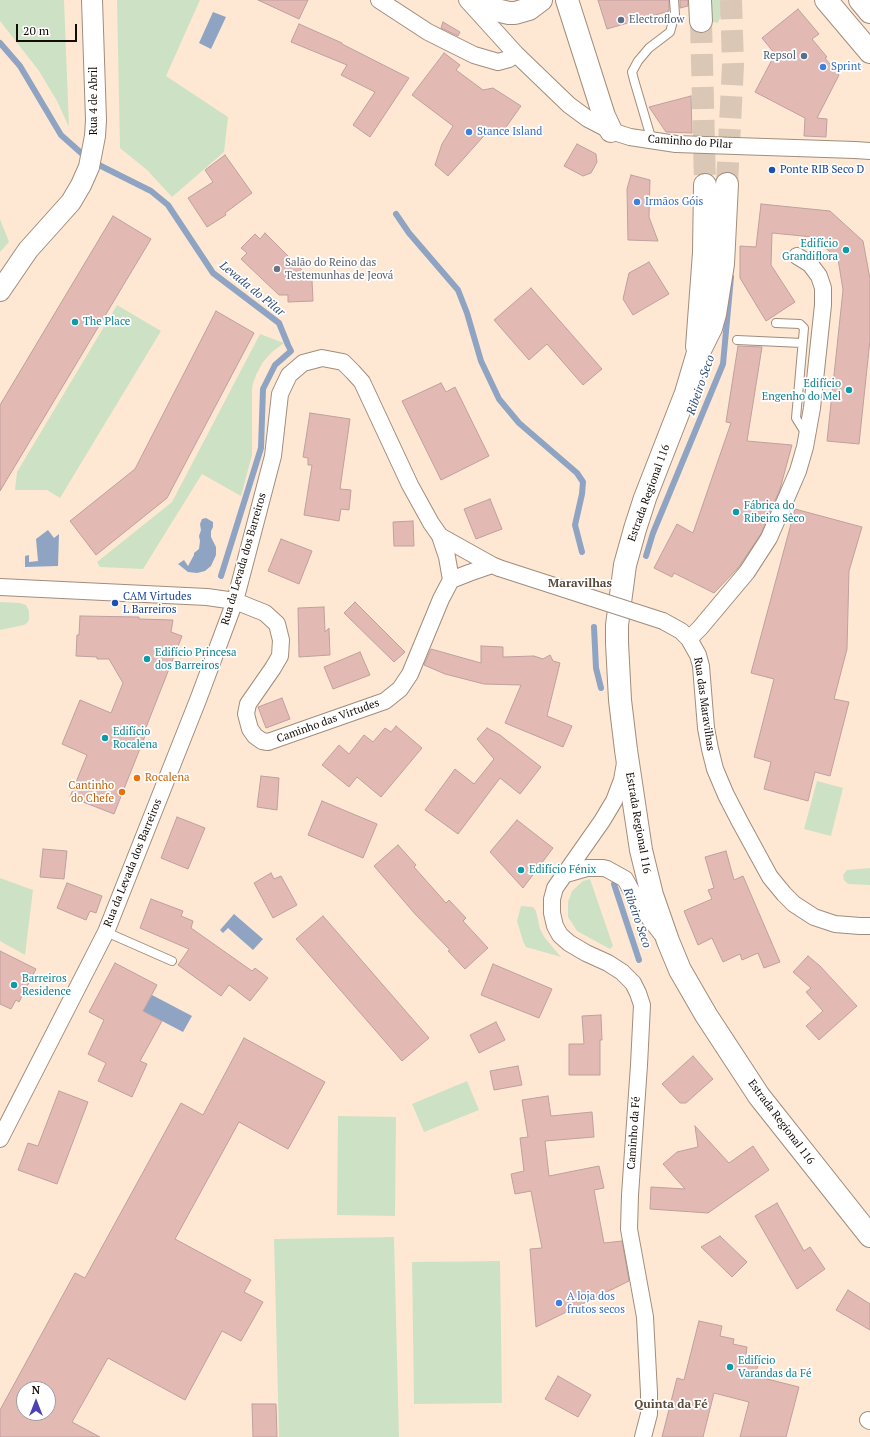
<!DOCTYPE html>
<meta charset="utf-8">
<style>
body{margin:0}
#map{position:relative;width:870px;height:1437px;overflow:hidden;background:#fee8d4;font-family:"PT Serif",serif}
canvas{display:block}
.north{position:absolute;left:16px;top:1381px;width:40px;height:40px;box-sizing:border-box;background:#fff;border:1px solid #a19d9b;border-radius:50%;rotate:0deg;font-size:11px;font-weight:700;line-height:16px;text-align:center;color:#130b06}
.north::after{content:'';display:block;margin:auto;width:14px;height:18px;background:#4e41b8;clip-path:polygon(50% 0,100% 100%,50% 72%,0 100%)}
.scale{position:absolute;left:16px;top:24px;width:61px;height:18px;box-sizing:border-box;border:2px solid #130b06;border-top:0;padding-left:5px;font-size:12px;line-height:14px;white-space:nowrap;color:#130b06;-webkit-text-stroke:3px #fff;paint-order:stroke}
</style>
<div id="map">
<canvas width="870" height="1437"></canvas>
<div class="north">N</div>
<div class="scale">20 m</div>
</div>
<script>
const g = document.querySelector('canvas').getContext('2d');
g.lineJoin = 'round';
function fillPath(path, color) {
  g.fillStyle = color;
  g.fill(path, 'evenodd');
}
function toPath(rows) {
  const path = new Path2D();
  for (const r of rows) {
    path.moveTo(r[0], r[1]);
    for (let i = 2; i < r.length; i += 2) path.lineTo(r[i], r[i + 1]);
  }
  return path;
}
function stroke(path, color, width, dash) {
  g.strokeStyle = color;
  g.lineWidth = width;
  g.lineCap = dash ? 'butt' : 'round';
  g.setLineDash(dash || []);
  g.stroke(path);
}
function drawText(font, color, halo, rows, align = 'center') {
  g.font = font + ' "PT Serif",serif';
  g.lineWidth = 3.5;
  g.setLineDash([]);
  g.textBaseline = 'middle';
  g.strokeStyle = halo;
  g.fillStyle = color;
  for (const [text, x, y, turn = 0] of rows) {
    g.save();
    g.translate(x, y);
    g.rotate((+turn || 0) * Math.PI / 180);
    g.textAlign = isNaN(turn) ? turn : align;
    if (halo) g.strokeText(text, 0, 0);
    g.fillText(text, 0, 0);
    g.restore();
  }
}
fillPath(toPath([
 [0,0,64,0,69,127,57,101,39,71,0,21],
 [117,0,200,0,166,76,228,117,224,152,172,197,147,170,120,148],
 [710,0,727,0,718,23,713,22],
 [0,219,9,242,0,252],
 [117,305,161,331,60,498,47,490,15,490,17,472],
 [260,334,284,343,272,352,263,362,257,373,253,383,252,389,252,455,241,496,202,474,143,569,100,567,97,562,172,502],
 [0,602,20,603,26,605,29,611,29,620,27,623,24,625,0,630],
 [817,781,843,788,831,836,804,829],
 [870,868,870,885,848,884,844,880,843,875,847,870],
 [0,878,33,890,25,955,0,941],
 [590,879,613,946,610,949,577,931,568,917,568,902,572,891,583,881],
 [521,906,533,907,536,911,540,929,545,938,561,957,526,947,523,941,517,921],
 [467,1081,479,1110,424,1132,412,1104],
 [338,1116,396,1117,395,1216,337,1215],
 [394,1237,399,1437,279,1437,274,1239],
 [500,1261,502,1403,414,1404,412,1262]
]), '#cde2c4');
fillPath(toPath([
 [213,12,226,17,211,49,199,43],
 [206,518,213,522,213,527,211,531,211,537,216,547,216,555,211,566,205,571,197,573,188,572,178,564,184,560,188,566,194,555,194,553,199,549,200,541,199,536,201,530,200,524,202,519],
 [48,530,54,538,59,534,58,566,25,567,25,556,29,555,29,562,38,561,36,539],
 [234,914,263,939,253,950,228,928,223,933,220,930],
 [152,995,192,1016,183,1032,143,1011]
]), '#8fa4c2');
stroke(toPath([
 [0,43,20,66,61,135,89,160,151,191,168,205,213,273,279,323,288,345,291,351,275,365,263,389,261,448,221,576],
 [396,214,409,233,458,290,467,313,481,361,499,399,519,423,577,473,583,482,582,494,575,525,582,552],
 [646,556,653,533,723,364,731,277],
 [594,627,596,668,601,688],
 [614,884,639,960]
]), '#8fa4c2', 6);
const building = toPath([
 [258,0,308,0,299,19,258,0],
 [598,0,669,0,669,11,607,29,598,0],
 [680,0,688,0,688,6,680,8,680,0],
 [798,9,819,34,812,39,827,57,825,58,839,75,817,118,827,119,826,137,804,136,805,118,755,92,775,54,762,38,798,9],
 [443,22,460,32,458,36,441,28,443,22],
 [299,24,342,43,342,44,409,78,370,137,353,125,375,92,341,75,347,65,291,42,299,24],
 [444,53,460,65,456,70,483,90,493,88,521,106,499,137,490,129,448,176,435,165,442,144,453,126,412,95,444,53],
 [691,96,692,133,666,132,649,107,691,96],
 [577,144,596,154,597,162,591,173,583,176,564,166,577,144],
 [225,155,252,193,225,213,226,215,207,227,188,198,213,182,205,170,225,155],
 [631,175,650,180,649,217,658,241,628,240,627,189,631,175],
 [761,204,830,211,863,241,870,279,870,340,859,444,827,441,843,290,838,259,813,237,772,233,771,265,795,302,766,321,740,278,740,246,756,247,761,204],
 [113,216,151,239,0,491,0,405,113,216],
 [265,233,312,280,313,301,288,302,288,295,279,295,241,259,247,253,241,248,255,234,260,239,265,233],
 [649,262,669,294,633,315,623,299,629,273,649,262],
 [531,288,602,369,583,385,547,344,529,360,494,320,531,288],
 [216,311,254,333,167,498,96,555,70,521,135,469,216,311],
 [738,346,762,347,747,441,792,445,780,489,761,534,738,568,714,593,674,573,672,577,654,568,677,524,693,533,731,423,726,422,738,346],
 [441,383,446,392,455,387,489,456,441,480,402,401,441,383],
 [310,413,350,419,340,489,351,490,349,510,341,509,339,521,304,515,312,465,308,465,308,458,303,457,310,413],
 [490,499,502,529,476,539,464,509,490,499],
 [795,509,862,527,849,571,847,649,834,699,849,702,830,776,815,772,808,801,764,789,771,762,754,757,774,679,751,673,795,509],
 [413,521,414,546,394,546,393,522,413,521],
 [281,539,312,551,299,584,268,571,281,539],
 [355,602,405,652,394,662,344,613,355,602],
 [324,607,325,632,329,628,330,655,299,657,298,608,324,607],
 [80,616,139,617,139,619,173,620,171,632,182,636,145,730,147,731,114,814,70,797,87,755,62,744,80,700,111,713,123,683,109,659,97,659,97,657,76,656,77,635,79,635,80,616],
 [481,646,503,647,503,657,534,656,543,659,550,655,553,661,560,663,547,716,572,726,563,747,505,723,521,685,484,684,445,674,424,665,431,649,481,663,481,646],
 [360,652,370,675,333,689,324,667,360,652],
 [282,698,290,719,266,728,258,707,282,698],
 [396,726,422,748,381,797,357,777,349,787,322,765,339,745,349,754,364,735,373,742,385,728,391,732,396,726],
 [487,728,500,735,541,767,520,794,500,778,458,834,425,810,455,769,474,784,494,759,477,739,487,728],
 [261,776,279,778,277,810,257,807,261,776],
 [322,801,377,824,363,858,308,835,322,801],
 [177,817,205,828,188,869,161,858,177,817],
 [517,820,553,848,523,888,490,852,517,820],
 [398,845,416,865,414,867,446,903,449,900,466,918,463,921,488,948,465,969,448,951,450,950,415,914,374,866,398,845],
 [43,849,67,851,64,879,40,877,43,849],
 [726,851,734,880,743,876,780,962,764,968,758,953,742,960,740,954,723,962,712,938,698,945,684,911,712,899,708,890,714,888,705,857,726,851],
 [271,873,274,879,281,876,297,905,273,918,254,883,271,873],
 [67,883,102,896,96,913,90,911,86,920,57,908,67,883],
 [151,899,183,911,181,916,193,921,191,928,252,971,255,968,268,978,250,1001,229,985,221,996,178,965,189,949,140,928,151,899],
 [323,916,429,1038,402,1061,296,939,323,916],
 [0,951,36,969,19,1002,16,1000,11,1009,0,1004,0,951],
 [808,956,820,966,857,1006,819,1040,806,1026,823,1011,806,992,811,988,793,972,808,956],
 [115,963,157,985,143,1011,162,1021,140,1061,147,1064,132,1097,98,1081,106,1063,88,1054,104,1020,89,1012,115,963],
 [493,964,552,989,539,1018,481,995,493,964],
 [601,1015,602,1040,600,1040,600,1075,569,1075,569,1044,584,1044,582,1016,601,1015],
 [496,1022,505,1040,479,1053,470,1035,496,1022],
 [244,1038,325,1082,288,1149,239,1122,175,1239,251,1280,244,1292,263,1302,241,1341,222,1331,185,1400,108,1358,72,1422,100,1437,0,1437,0,1410,75,1273,85,1278,181,1103,203,1115,244,1038],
 [24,1389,48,1389,48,1413,24,1413,24,1389],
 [693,1056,713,1079,686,1103,680,1103,662,1084,693,1056],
 [518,1066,522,1085,494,1090,490,1071,518,1066],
 [59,1091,88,1102,57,1184,18,1170,28,1143,38,1146,59,1091],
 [548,1096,551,1116,592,1112,594,1137,545,1141,549,1176,599,1166,604,1188,594,1190,604,1243,622,1241,629,1281,536,1327,530,1249,542,1248,531,1191,515,1194,511,1174,524,1171,520,1138,528,1137,522,1100,548,1096],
 [695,1126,729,1163,753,1146,769,1170,708,1213,650,1209,651,1187,685,1189,663,1164,677,1152,698,1147,695,1126],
 [777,1203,804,1251,810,1247,825,1269,797,1289,755,1216,777,1203],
 [720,1236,747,1262,732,1277,701,1247,720,1236],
 [848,1290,870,1304,870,1330,836,1310,848,1290],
 [699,1321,722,1326,720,1336,734,1339,733,1344,747,1347,746,1354,760,1357,755,1376,799,1387,786,1437,740,1437,749,1402,714,1393,703,1437,662,1437,677,1378,684,1380,699,1321],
 [558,1376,591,1395,578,1417,545,1399,558,1376],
 [252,1404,276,1404,277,1437,253,1437,252,1404]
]);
fillPath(building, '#e3b9b4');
stroke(building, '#bfa09d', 1);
stroke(toPath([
 [701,21,705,185],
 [727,184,733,65,731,0]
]), '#dbc7b5', 22, [22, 11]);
const service = toPath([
 [652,141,634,80,632,72,638,61,649,48,670,32,675,14,674,0],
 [776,323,800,324,804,328,796,418,806,434],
 [737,340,802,343],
 [106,932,172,961]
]);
const minor = toPath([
 [379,0,428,32,474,55,498,62,509,59,516,54],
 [467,0,516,54,569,105,588,119,611,131,630,137,676,144,855,150,870,151],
 [451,580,469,573,492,565],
 [0,587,207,597,235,601,265,613,277,624,281,640,280,656,273,668,248,704,246,714,250,729,255,736,262,741,268,742,385,701,400,689,410,674,441,599,451,580,447,557,440,536],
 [663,621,681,631,689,639,698,655,701,666,706,728,710,749,715,769,726,795,740,822,770,877,784,894,794,904,814,917,835,924,860,926,870,926],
 [689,639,700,628,747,572,769,538,798,471,805,447,812,408,823,305,823,288,819,276,810,264,797,256],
 [625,763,622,780,614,801,602,821,555,888,552,899,552,913,555,926,560,935,569,943,586,953,608,963,622,972,633,983,638,993,642,1005,639,1065,630,1195,629,1229,645,1317,649,1393,649,1414,643,1437],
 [566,874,587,868,603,868,607,869,625,879,640,906,661,933],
 [0,1139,106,932,198,700,235,601,273,456,280,394,289,375,303,363,322,358,343,362,353,372,362,382,410,485,431,523,440,536,492,565,499,568],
 [868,1420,870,1421]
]);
const tertiary = toPath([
 [0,291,28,250,71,202,81,185,89,167,95,136,96,120,92,0]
]);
const secondary = toPath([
 [474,0,492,9,509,13,515,13,529,9,541,0],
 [567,0,604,116,611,131],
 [700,0,701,21],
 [826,0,870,52],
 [860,0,870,12],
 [727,184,723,264,715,314,711,328,697,356,686,393,645,498,635,529,625,565,617,625,617,643,620,700,626,750,641,850,652,895,668,941,680,970,706,1015,759,1096,870,1236],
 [697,347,704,253,705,185]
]);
stroke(service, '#a18d7b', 10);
stroke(minor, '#a18d7b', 18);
stroke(tertiary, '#a18d7b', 22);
stroke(secondary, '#a18d7b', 24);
stroke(service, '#fff', 8);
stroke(minor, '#fff', 16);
stroke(tertiary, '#fff', 20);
stroke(secondary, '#fff', 22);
const minorBridge = toPath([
 [499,568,663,621]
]);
stroke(minorBridge, '#a18d7b', 18, []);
stroke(minorBridge, '#fff', 16);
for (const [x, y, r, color] of [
 [621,20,4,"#5c6f8a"],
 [804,56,4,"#5c6f8a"],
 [823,67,4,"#3f7fe0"],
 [469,132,4,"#3f7fe0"],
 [772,170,4,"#1a4fb4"],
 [637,202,4,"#3f7fe0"],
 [846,250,4,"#0f9aa8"],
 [277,269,4,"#6b7280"],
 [75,322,4,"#0f9aa8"],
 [849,390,4,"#0f9aa8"],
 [736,512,4,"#0f9aa8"],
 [115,603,4,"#1a4fb4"],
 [147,659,4,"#0f9aa8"],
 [105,738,4,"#0f9aa8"],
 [137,778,4,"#e8710a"],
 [122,792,4,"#e8710a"],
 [521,870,4,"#0f9aa8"],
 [14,985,4,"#0f9aa8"],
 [559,1303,4,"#3f7fe0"],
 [730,1367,4,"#0f9aa8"]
]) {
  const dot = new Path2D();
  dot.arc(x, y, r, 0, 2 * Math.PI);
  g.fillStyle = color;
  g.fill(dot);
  stroke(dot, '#fff', 1.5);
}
drawText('11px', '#4e5e75', '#fff', [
 ["Electroflow",629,20],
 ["Repsol",796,56,"right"]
], 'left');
drawText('11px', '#366cbe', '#fff', [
 ["Sprint",831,67],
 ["Stance Island",477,132],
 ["Irmãos Góis",645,202],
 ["A loja dos",567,1297],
 ["frutos secos",567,1310]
], 'left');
drawText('11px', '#130b06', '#fff', [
 ["Rua 4 de Abril",94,101,-90],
 ["Caminho do Pilar",690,142,4],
 ["Estrada Regional 116",649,493,-70],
 ["Rua da Levada dos Barreiros",244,559,-74],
 ["Rua das Maravilhas",704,704,82],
 ["Caminho das Virtudes",328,721,-20],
 ["Estrada Regional 116",638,823,80],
 ["Rua da Levada dos Barreiros",133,863,-68],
 ["Estrada Regional 116",781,1122,53],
 ["Caminho da Fé",634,1133,-86]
]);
drawText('11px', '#164399', '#fff', [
 ["Ponte RIB Seco D",780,170],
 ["CAM Virtudes",123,597],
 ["L Barreiros",123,610]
], 'left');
drawText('11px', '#0d838f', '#fff', [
 ["Edifício",838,244,"right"],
 ["Grandiflora",838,257,"right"],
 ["The Place",83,322],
 ["Edifício",841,384,"right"],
 ["Engenho do Mel",841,397,"right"],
 ["Fábrica do",744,506],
 ["Ribeiro Sêco",744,519],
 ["Edifício Princesa",155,653],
 ["dos Barreiros",155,666],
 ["Edifício",113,732],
 ["Rocalena",113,745],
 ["Edifício Fénix",529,870],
 ["Barreiros",22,979],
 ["Residence",22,992],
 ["Edifício",738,1361],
 ["Varandas da Fé",738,1374]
], 'left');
drawText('11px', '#5b616d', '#fff', [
 ["Salão do Reino das",285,263],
 ["Testemunhas de Jeová",285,276]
], 'left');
drawText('11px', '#c56008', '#fff', [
 ["Rocalena",145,778],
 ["Cantinho",114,786,"right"],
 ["do Chefe",114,799,"right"]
], 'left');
drawText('italic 12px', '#33507b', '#fff', [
 ["Levada do Pilar",252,289,39],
 ["Ribeiro Seco",701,385,-71],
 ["Ribeiro Seco",637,918,71]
]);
drawText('bold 12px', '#5b4938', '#fff', [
 ["Maravilhas",580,584],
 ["Quinta da Fé",671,1405]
]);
</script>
